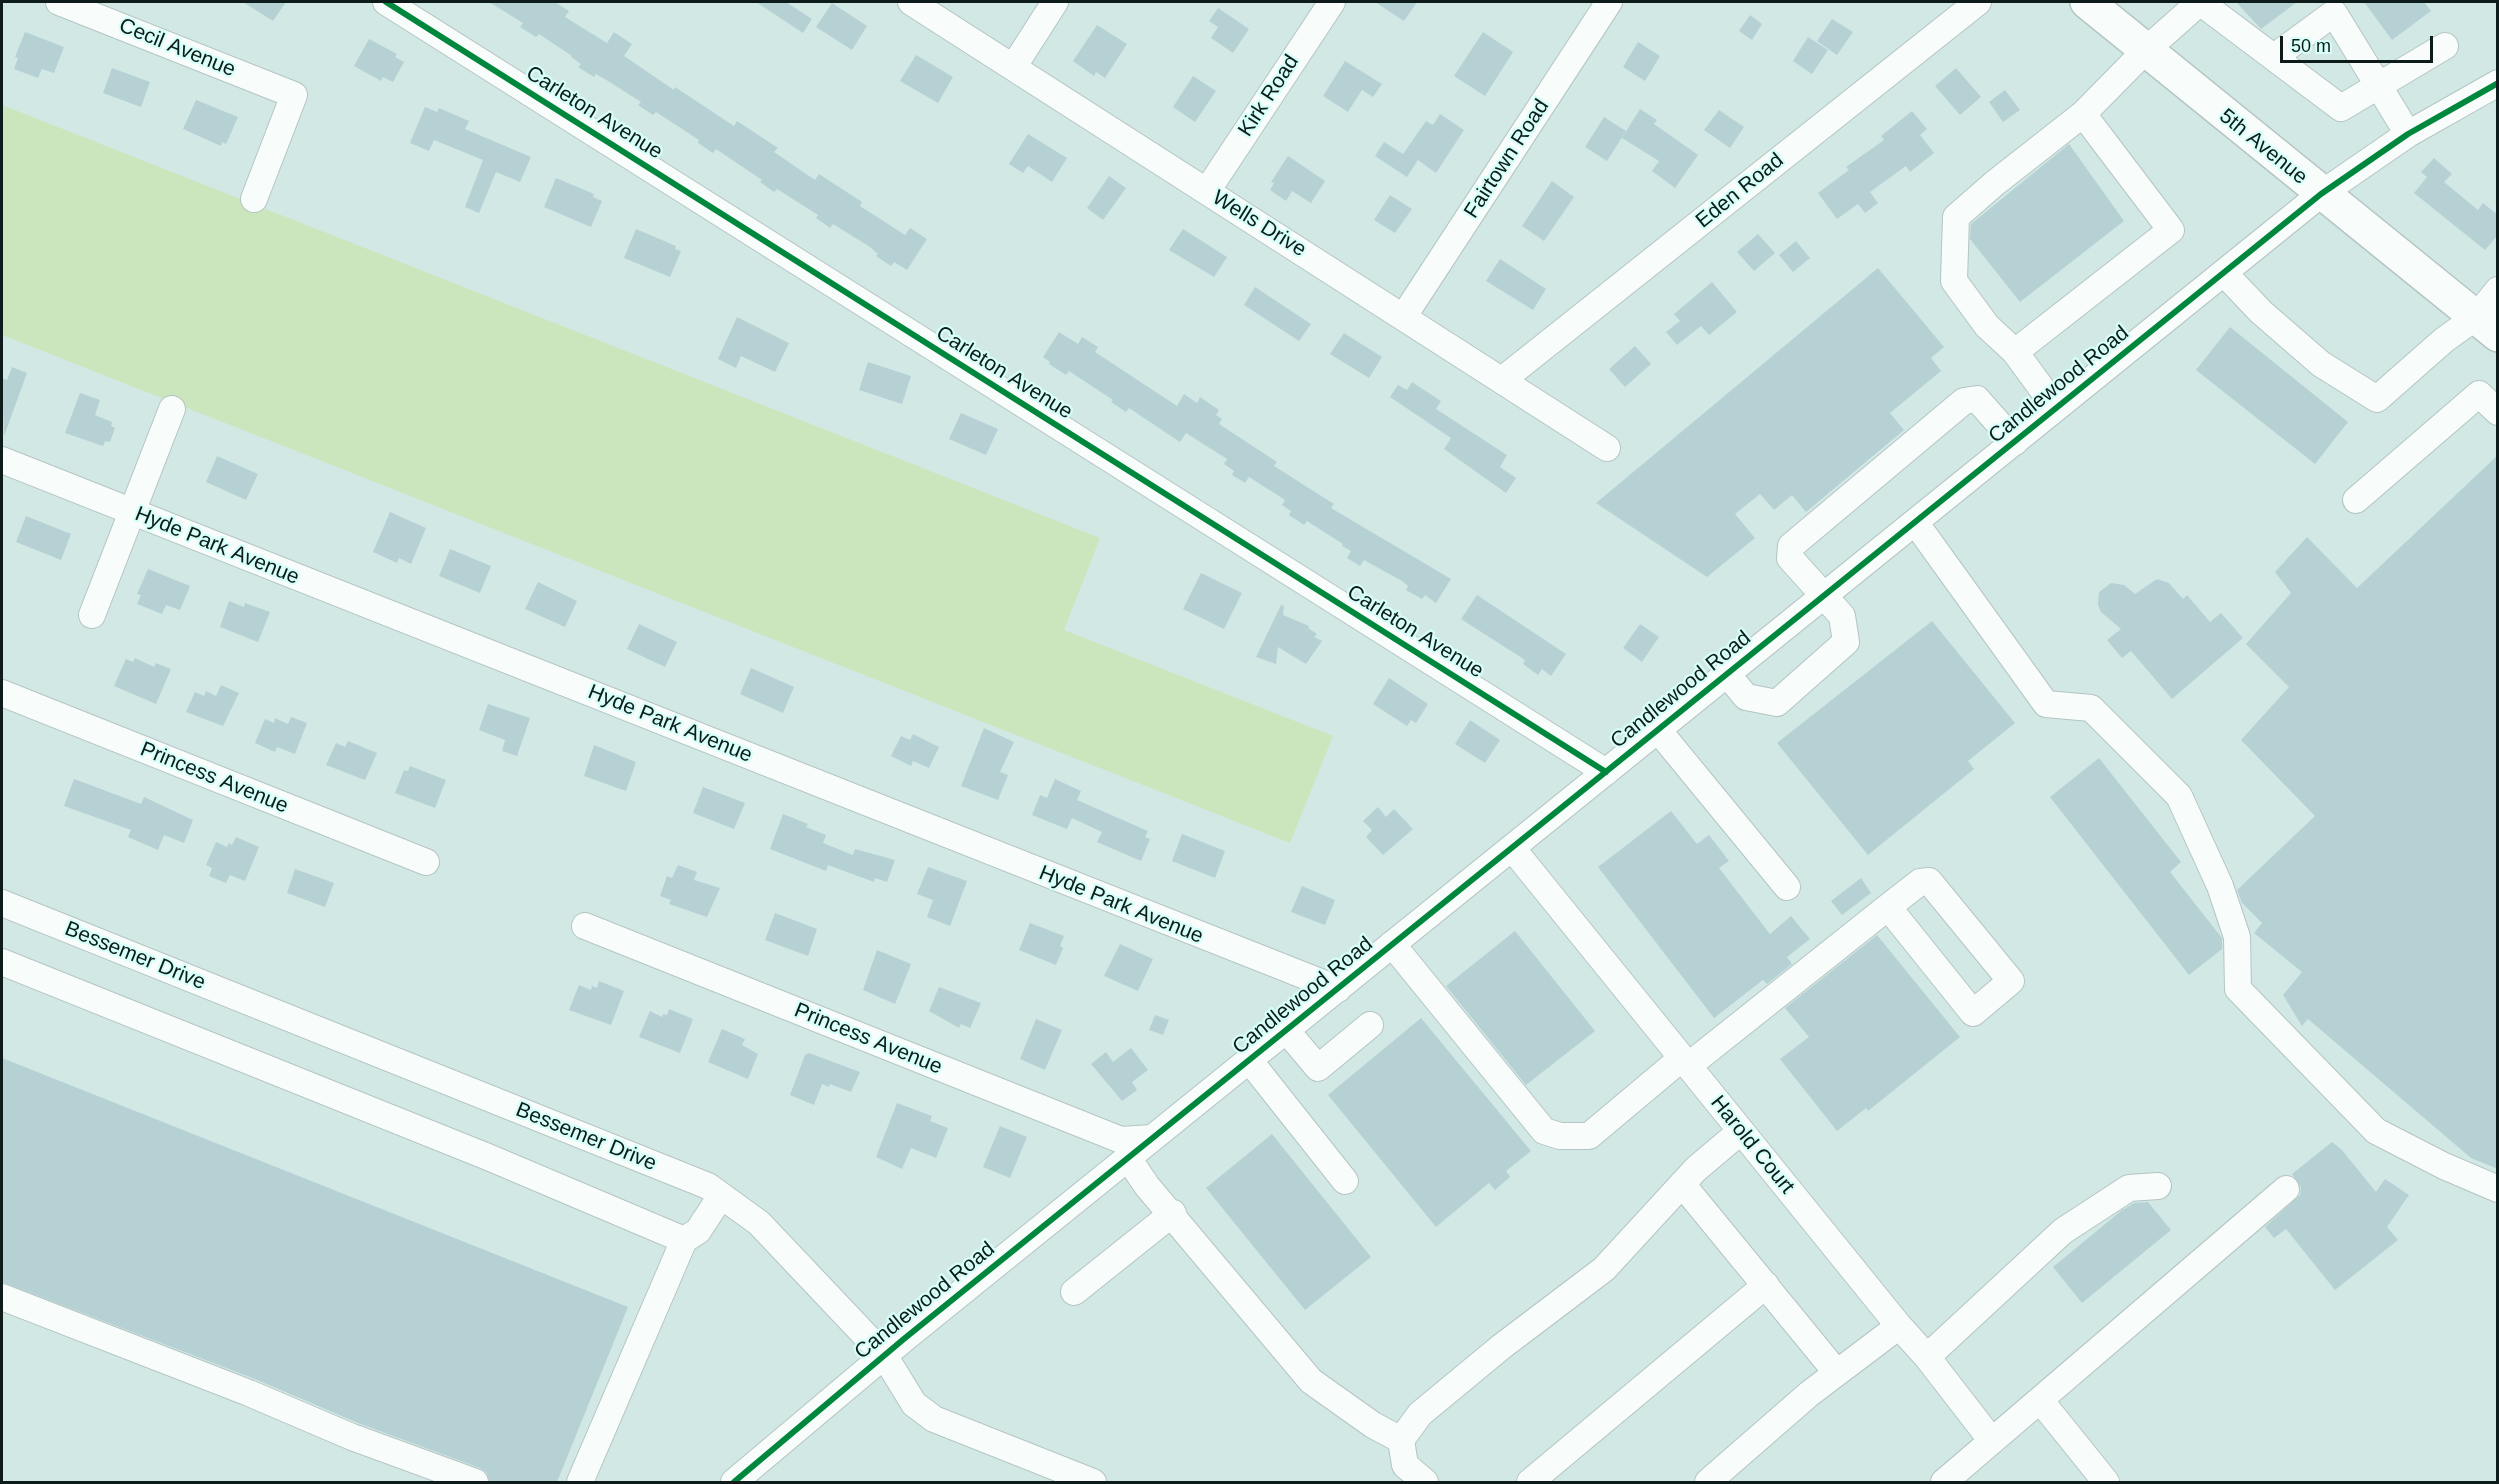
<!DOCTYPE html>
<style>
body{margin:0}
#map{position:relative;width:2499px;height:1484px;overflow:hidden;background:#d2e8e5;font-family:Arial,sans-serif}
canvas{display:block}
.frame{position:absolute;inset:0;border:3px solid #0d1c1b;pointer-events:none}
.scale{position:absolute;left:2280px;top:36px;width:153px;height:27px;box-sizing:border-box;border:3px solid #0d1c1b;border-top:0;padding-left:8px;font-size:18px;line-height:21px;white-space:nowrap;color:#0d1c1b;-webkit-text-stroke:4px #d6fff9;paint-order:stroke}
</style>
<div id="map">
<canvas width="2499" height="1484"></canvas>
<div class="frame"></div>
<div class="scale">50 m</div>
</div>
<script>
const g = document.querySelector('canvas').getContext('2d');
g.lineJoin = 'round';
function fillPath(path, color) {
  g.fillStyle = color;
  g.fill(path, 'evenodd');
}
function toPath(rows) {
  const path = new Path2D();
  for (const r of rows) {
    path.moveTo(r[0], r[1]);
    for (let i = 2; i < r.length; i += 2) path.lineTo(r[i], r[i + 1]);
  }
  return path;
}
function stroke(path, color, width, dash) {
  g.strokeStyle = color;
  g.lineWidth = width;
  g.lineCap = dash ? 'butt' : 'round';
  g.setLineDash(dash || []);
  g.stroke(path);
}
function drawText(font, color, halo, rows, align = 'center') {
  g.font = font + ' Arial,sans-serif';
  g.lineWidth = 4.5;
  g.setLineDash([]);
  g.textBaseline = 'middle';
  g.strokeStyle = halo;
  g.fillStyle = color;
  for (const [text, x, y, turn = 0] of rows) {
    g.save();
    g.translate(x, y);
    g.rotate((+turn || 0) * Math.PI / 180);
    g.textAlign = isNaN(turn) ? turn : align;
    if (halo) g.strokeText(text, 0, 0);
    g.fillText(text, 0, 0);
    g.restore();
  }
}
fillPath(toPath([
 [2,105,1100,538,1064,630,1333,736,1290,843,2,335]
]), '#cbe5bd');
fillPath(toPath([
 [243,2,286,2,273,21],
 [489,2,555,2,569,11,565,17,607,43,614,32,632,44,624,56,674,90,675,87,734,126,737,121,778,148,774,152,815,180,819,174,862,202,860,206,905,235,910,228,927,239,907,270,894,262,891,266,876,256,878,254,870,247,833,224,830,228,816,218,818,215,777,189,774,192,760,182,762,180,716,149,713,153,698,143,699,140,656,112,653,115,638,105,641,102,608,81,596,74,594,77,578,67,581,64,571,57,572,56,539,34,536,37,520,27,523,23],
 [756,2,786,2,812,19,803,33],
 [1375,2,1417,2,1404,21],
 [2236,2,2297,2,2261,29],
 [2364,2,2424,2,2431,11,2392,40],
 [832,3,867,26,852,50,816,27],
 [1218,8,1249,29,1233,53,1211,38,1218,27,1209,21],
 [1750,15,1762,24,1752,40,1739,31],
 [1832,19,1853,32,1837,55,1817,41],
 [1097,25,1127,44,1105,78,1096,72,1094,76,1073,61],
 [25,32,64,47,54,73,42,69,38,78,14,69,18,58,15,57],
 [1483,32,1513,52,1485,96,1454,76],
 [1808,37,1828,50,1812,74,1793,61],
 [369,39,397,54,395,57,404,62,393,82,383,77,381,81,354,66],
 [1638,42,1660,56,1645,81,1623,67],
 [916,55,953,77,938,103,900,81],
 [1345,61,1382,84,1373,97,1362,90,1348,112,1323,96],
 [112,68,150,82,141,107,103,93],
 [1956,68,1981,97,1960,115,1935,86],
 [1193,76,1216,91,1195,122,1173,107],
 [2005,90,2020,110,2003,122,1989,102],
 [196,100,238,117,226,144,222,142,221,146,183,129],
 [425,107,437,112,439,108,469,121,465,129,531,157,520,182,496,172,479,213,465,207,483,160,434,140,429,151,410,143],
 [1640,109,1657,120,1654,124,1698,155,1675,188,1652,171,1659,161,1622,138],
 [1719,110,1744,127,1730,148,1704,130],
 [1912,111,1927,129,1920,135,1934,153,1910,172,1906,166,1870,192,1878,203,1865,213,1858,204,1837,219,1818,193,1849,170,1846,167,1884,140,1881,136],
 [1440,114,1464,130,1436,173,1418,160,1407,177,1375,156,1384,142,1403,154,1426,121,1433,125],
 [1604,117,1626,131,1607,161,1585,147],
 [1028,134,1067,158,1052,182,1028,166,1023,173,1009,164],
 [2069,144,2124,221,2020,302,1970,239,1971,224],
 [1288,156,1325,181,1311,203,1292,191,1286,201,1270,190,1274,183,1271,182],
 [2434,158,2452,174,2444,182,2478,210,2483,203,2498,215,2498,235,2485,250,2414,193,2427,177,2421,172],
 [1109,176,1126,188,1103,220,1087,208],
 [556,178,594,194,593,197,602,201,591,227,544,207],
 [1552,181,1574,197,1544,241,1522,226],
 [1390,195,1412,209,1395,233,1374,220],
 [636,229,676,246,675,249,681,251,670,277,624,258],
 [1183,229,1227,257,1214,277,1169,250],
 [1758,234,1775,253,1754,271,1737,252],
 [1796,241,1810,258,1793,272,1779,255],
 [1500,259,1546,289,1533,310,1486,281],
 [1878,268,1944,347,1931,358,1941,371,1890,413,1904,430,1806,512,1792,495,1774,510,1760,494,1735,514,1755,538,1707,577,1596,503],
 [1712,282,1737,312,1709,335,1701,326,1677,345,1666,332,1680,321,1674,314],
 [1255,287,1311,324,1299,341,1244,305],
 [737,317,789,343,775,372,741,356,736,368,718,359],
 [2230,327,2348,422,2315,464,2196,370],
 [1059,332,1078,344,1082,337,1098,347,1095,352,1177,406,1184,394,1197,403,1200,397,1219,410,1216,415,1222,419,1219,424,1277,462,1274,466,1334,504,1331,508,1451,579,1436,603,1425,595,1422,599,1406,590,1408,586,1402,581,1364,560,1360,566,1347,558,1351,551,1342,546,1343,544,1307,521,1304,525,1289,515,1291,511,1282,505,1285,500,1249,477,1245,483,1232,475,1234,471,1224,464,1227,459,1186,433,1180,442,1129,408,1126,412,1111,402,1113,400,1069,371,1066,375,1049,364,1050,362,1043,357],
 [1344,333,1382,357,1369,378,1330,354],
 [1635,346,1651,364,1625,387,1609,369],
 [868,362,911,376,902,404,859,390],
 [12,367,27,373,4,436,2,378,7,380],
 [1412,382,1441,401,1436,409,1507,455,1500,467,1516,478,1506,493,1444,449,1451,438,1390,397,1398,385,1407,390],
 [80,393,100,400,95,415,112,422,111,426,115,428,110,442,105,441,103,446,65,433],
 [961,413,998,429,986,455,949,439],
 [2498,455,2498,1169,2471,1158,2308,1019,2302,1026,2283,995,2302,972,2254,933,2262,923,2242,903,2237,890,2315,816,2241,740,2289,687,2246,644,2291,593,2275,572,2307,537,2357,588],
 [217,456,258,474,246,500,206,482],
 [390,512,426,528,411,564,399,558,397,563,373,552],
 [26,516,71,534,61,560,16,542],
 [450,549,491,566,480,593,439,576],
 [148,569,190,586,180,610,166,605,162,614,137,604,141,595,137,594],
 [1201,573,1242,593,1224,629,1183,609],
 [2157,579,2169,583,2183,599,2187,595,2210,622,2221,613,2243,638,2172,699,2131,651,2122,658,2107,640,2121,629,2101,612,2098,605,2099,592,2111,583,2124,585,2135,594],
 [538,582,577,601,565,627,525,609],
 [1477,595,1566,654,1551,676,1542,669,1538,675,1523,664,1525,660,1461,619],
 [229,601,244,607,245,603,270,612,258,642,220,627],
 [1281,605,1284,606,1283,615,1309,626,1308,628,1317,634,1314,637,1322,641,1306,664,1278,647,1276,664,1256,657],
 [1932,621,2015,723,1968,761,1974,769,1868,855,1777,743],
 [639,624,677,642,665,667,627,649],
 [1640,624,1659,637,1642,662,1623,648],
 [135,658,154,667,156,663,171,669,156,704,114,686,126,659,133,662],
 [751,668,794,687,783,713,740,694],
 [1389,678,1428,704,1416,723,1411,720,1407,726,1373,704],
 [221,685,239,693,223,726,186,712,195,692,204,696,206,691,216,696],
 [488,704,530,718,517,756,502,751,505,740,479,730],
 [291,717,307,723,295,754,277,747,275,752,255,743,265,719,274,723,275,718,288,724],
 [1470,720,1500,740,1485,763,1455,744],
 [984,728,1014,742,1000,772,1008,775,998,800,961,786],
 [913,734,939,747,929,768,913,761,911,766,891,756,901,736,910,740],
 [348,741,377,753,365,780,326,765,336,743,345,747],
 [594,745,636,762,626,791,584,776],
 [2099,758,2181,862,2170,872,2222,938,2222,949,2189,975,2050,797],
 [410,766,446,780,435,808,395,793,404,770,408,771],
 [74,779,141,804,144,797,193,820,184,843,164,835,158,850,128,837,131,830,64,806],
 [1055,779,1081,791,1077,800,1148,831,1145,837,1150,839,1141,861,1097,842,1102,832,1072,818,1067,829,1032,815,1040,795,1047,798],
 [703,787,745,803,734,829,693,813],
 [1378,807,1386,817,1394,809,1413,829,1383,855,1366,837,1372,830,1363,821],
 [1671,811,1697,844,1709,835,1729,861,1719,868,1770,934,1791,916,1810,939,1787,957,1792,964,1767,984,1763,980,1714,1018,1598,867],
 [783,814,808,824,806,827,826,835,823,843,853,855,855,849,895,860,887,882,875,878,874,882,828,865,826,871,770,849],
 [1182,834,1225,851,1215,878,1172,861],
 [236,837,259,847,245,881,230,875,226,883,209,876,212,868,206,865,216,842,227,847,229,843,232,845],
 [678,865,697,872,694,880,720,888,707,917,669,904,671,900,660,896,667,876,672,878],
 [928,867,967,881,950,926,927,917,933,900,917,894],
 [295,869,334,883,325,907,287,893],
 [1861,878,1871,893,1842,915,1831,901],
 [1302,886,1335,900,1325,925,1291,912],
 [775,913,817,929,808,956,765,940],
 [1030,923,1064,936,1060,946,1063,948,1056,965,1019,950],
 [1515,931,1595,1031,1526,1085,1446,986],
 [1877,935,1960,1037,1868,1111,1866,1108,1837,1131,1780,1059,1809,1037,1785,1008],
 [1120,944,1153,959,1138,991,1104,976],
 [877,950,911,964,895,1004,863,990],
 [599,981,624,991,611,1025,569,1010,579,985,591,990,592,986,597,988],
 [939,987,981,1003,970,1028,961,1024,959,1028,929,1011],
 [669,1009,693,1019,680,1053,639,1037,650,1011,662,1017,663,1014,667,1015],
 [1155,1015,1169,1020,1163,1035,1149,1030],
 [1421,1018,1531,1151,1506,1171,1510,1177,1495,1190,1489,1183,1436,1227,1328,1095],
 [1036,1019,1062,1030,1045,1070,1020,1059],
 [722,1029,745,1039,742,1045,758,1054,748,1079,708,1062],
 [1131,1048,1148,1070,1132,1082,1137,1090,1122,1101,1091,1064,1106,1052,1113,1062],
 [809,1053,860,1072,851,1092,830,1084,829,1087,822,1084,814,1105,790,1095,805,1055],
 [2,1058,628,1307,557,1482,490,1482,487,1473,480,1468,358,1423,255,1379,2,1282],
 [897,1103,932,1116,930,1121,948,1128,936,1158,911,1148,902,1169,876,1157],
 [1000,1126,1027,1137,1010,1178,983,1167],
 [1272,1134,1371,1257,1305,1310,1206,1188],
 [2332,1142,2342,1150,2376,1192,2385,1179,2409,1195,2387,1227,2398,1240,2335,1290,2286,1229,2274,1238,2265,1227,2300,1195,2301,1187,2292,1174],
 [2148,1202,2171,1230,2082,1303,2053,1267,2121,1211,2134,1203]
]), '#b6d1d4');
const minor = toPath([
 [59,2,294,95,254,199],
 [386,2,1606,772],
 [911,2,1607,448],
 [2274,57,2334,13,2408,134],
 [1014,66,1055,2],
 [1207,191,1332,2],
 [2224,273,2261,312,2321,364,2377,399,2444,340,2476,317,2498,290],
 [1404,316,1609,2],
 [2015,352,1987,326,1954,281,1956,217,1995,183,2083,114],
 [1502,380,1978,2],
 [2056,408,2015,352,2171,230,2083,114,2146,50,2200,2,2341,108,2445,46],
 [2,460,1338,989],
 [2356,500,2479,394,2498,412],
 [1915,522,2046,704,2091,708,2179,796,2220,886,2237,937,2238,989,2376,1131,2444,1166,2498,1189],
 [92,615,172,409],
 [1727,674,1746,697,1777,703,1846,642,1842,616,1790,558,1791,546,1964,401,1977,399,2015,442],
 [2,693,426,862],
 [1658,730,1787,887],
 [1512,848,1899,1326,1927,1357,1992,1441],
 [2,903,708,1186,759,1223,884,1355,914,1404,934,1419,1093,1482],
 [585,926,1121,1140,1152,1138],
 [1392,944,1544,1131,1560,1136,1589,1136,1682,1058],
 [2,962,488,1157,684,1240,698,1231,721,1196],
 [1286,1030,1318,1068,1370,1025],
 [1249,1060,1345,1181],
 [1688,1066,1888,907,1920,882,1929,881,2011,981,1973,1013,1888,907],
 [1128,1158,1147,1186,1311,1381,1373,1425,1401,1440],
 [1682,1184,1837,1373],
 [1074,1292,1173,1213],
 [2,1297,249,1393,352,1437,475,1482],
 [1927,1357,2063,1231,2129,1188,2158,1186],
 [2040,1400,2106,1482],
 [580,1482,684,1240],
 [734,1482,905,1338,2321,194,2408,134,2498,83],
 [1425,1482,1405,1465,1401,1440,1420,1414,1501,1347,1604,1269,1696,1169,1741,1131],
 [1530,1482,1766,1285],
 [1708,1482,1809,1394,1899,1326],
 [1944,1482,2286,1189]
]);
const major = toPath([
 [2087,2,2498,335]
]);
stroke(minor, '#b4c5c3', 28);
stroke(major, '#b4c5c3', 36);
stroke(minor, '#f8fcfb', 26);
stroke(major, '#f8fcfb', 33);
stroke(toPath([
 [386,2,1606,772],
 [734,1482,905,1338,2321,194,2408,134,2498,83]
]), '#00873e', 6);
drawText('21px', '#0d1c1b', '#d6fff9', [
 ["Cecil Avenue",177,48,22],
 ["Kirk Road",1269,96,-57],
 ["Carleton Avenue",594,113,32],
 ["5th Avenue",2263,147,39],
 ["Fairtown Road",1507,159,-57],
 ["Eden Road",1740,191,-39],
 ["Wells Drive",1259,224,32],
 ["Carleton Avenue",1004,373,32],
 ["Candlewood Road",2059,385,-39],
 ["Hyde Park Avenue",217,546,22],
 ["Carleton Avenue",1415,632,32],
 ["Candlewood Road",1681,690,-39],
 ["Hyde Park Avenue",670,724,22],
 ["Princess Avenue",214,778,22],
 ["Hyde Park Avenue",1121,905,22],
 ["Bessemer Drive",135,956,22],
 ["Candlewood Road",1303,996,-39],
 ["Princess Avenue",868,1039,22],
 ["Bessemer Drive",586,1137,22],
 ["Harold Court",1752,1145,51],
 ["Candlewood Road",925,1301,-39]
]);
</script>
